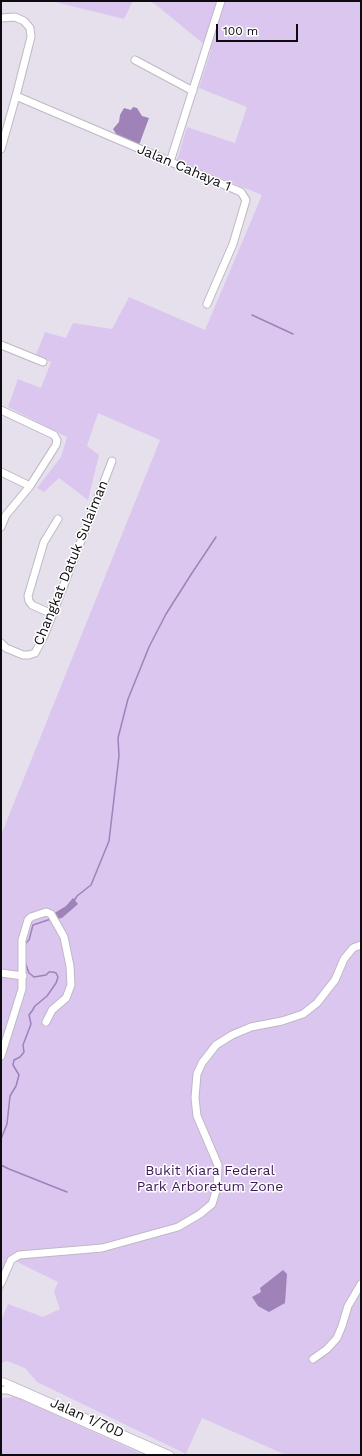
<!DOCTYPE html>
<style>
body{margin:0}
#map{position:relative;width:362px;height:1456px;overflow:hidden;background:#e6e0ec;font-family:"Work Sans",sans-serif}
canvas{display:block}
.frame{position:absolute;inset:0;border:2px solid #0d0b0f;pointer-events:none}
.scale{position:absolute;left:216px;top:24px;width:82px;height:18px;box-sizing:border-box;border:2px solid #0d0b0f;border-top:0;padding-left:5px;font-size:12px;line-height:14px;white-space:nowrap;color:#0d0b0f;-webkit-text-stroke:3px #fff;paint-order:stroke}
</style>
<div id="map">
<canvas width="362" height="1456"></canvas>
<div class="frame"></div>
<div class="scale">100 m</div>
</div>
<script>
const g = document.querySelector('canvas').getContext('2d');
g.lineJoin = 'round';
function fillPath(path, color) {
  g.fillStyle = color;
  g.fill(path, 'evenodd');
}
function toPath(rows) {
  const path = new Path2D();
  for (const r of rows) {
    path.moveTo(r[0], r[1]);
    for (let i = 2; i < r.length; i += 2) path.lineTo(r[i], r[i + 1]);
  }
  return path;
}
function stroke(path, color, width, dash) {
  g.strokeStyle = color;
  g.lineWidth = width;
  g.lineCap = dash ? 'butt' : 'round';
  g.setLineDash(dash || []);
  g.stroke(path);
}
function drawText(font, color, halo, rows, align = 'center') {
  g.font = font + ' "Work Sans",sans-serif';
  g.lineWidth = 3;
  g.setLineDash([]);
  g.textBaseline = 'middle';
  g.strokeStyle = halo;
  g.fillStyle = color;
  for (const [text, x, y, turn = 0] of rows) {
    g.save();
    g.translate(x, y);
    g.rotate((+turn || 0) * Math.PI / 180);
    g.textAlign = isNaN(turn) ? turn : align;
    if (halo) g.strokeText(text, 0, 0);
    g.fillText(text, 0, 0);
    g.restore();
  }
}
fillPath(toPath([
 [51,1,133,1,124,19],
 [149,1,361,1,361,1455,286,1455,202,1418,186,1454,37,1382,25,1368,7,1361,1,1363,1,1321,8,1304,43,1317,60,1309,54,1292,58,1282,15,1261,1,1294,1,835,160,440,98,413,87,446,99,455,88,500,59,478,44,492,37,488,61,457,67,437,8,407,18,379,41,388,51,362,36,355,45,332,66,338,73,323,112,329,129,297,205,330,262,195,177,160,187,127,235,143,247,107,199,88,211,50,155,4],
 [15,1397,23,1400,144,1455,1,1455,1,1398]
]), '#dbc6f0');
fillPath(toPath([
 [133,107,137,108,142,116,149,118,139,145,118,137,113,129,119,122,120,115,124,108,131,110],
 [73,898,78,904,62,918,56,919,53,914,66,906],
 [283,1270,287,1274,285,1303,269,1312,258,1306,252,1297,261,1292,260,1288]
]), '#9e82b8');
stroke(toPath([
 [252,315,293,334],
 [74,901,77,896,91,885,109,841,119,756,118,738,128,699,149,647,166,614,192,573,216,537],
 [25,944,29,940,33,925,51,919],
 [1,1139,7,1124,10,1096,16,1086,19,1075,13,1065,14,1060,20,1057,24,1052,23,1045,31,1024,29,1015,32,1011,35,1006,47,996,56,983,58,977,56,973,53,972,49,972,46,975,34,977,29,973,25,962],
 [1,1165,9,1169,67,1192]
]), '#9e82b8', 1.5);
const street = toPath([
 [1,18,15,17,24,21,30,28,31,37,16,96,1,149],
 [135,60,193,91],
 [16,96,241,192,246,200,233,244,207,304],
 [170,162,221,1],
 [1,345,43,362],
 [1,410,54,435,57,440,56,445,30,486,6,515,1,527],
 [1,472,30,486],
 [52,614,32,605,29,601,28,596,44,542,58,519],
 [1,643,6,648,23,655,29,655,35,653,44,636,112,461],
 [1,973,23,976],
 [1,1056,22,989,22,940,28,920,31,917,46,912,51,914,64,937,70,966,71,985,66,998,52,1010,46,1022],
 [1,1283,11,1260,19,1255,102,1248,178,1227,200,1214,212,1204,217,1188,218,1165,197,1116,195,1098,197,1074,202,1063,216,1045,232,1035,251,1027,282,1021,303,1014,317,1003,335,980,344,959,353,948,361,945],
 [313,1359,327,1349,337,1338,342,1326,348,1306,361,1284],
 [4,1382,170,1455],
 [2,1390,8,1390,24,1396,157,1455]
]);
stroke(street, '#beb8c4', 9);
stroke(street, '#fff', 7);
drawText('14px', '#0d0b0f', '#fff', [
 ["Jalan Cahaya 1",184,168,23],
 ["Changkat Datuk Sulaiman",71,563,-68],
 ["Jalan 1/70D",87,1418,24]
]);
drawText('14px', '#3d1758', '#fff', [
 ["Bukit Kiara Federal",210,1171],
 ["Park Arboretum Zone",210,1187]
]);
</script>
